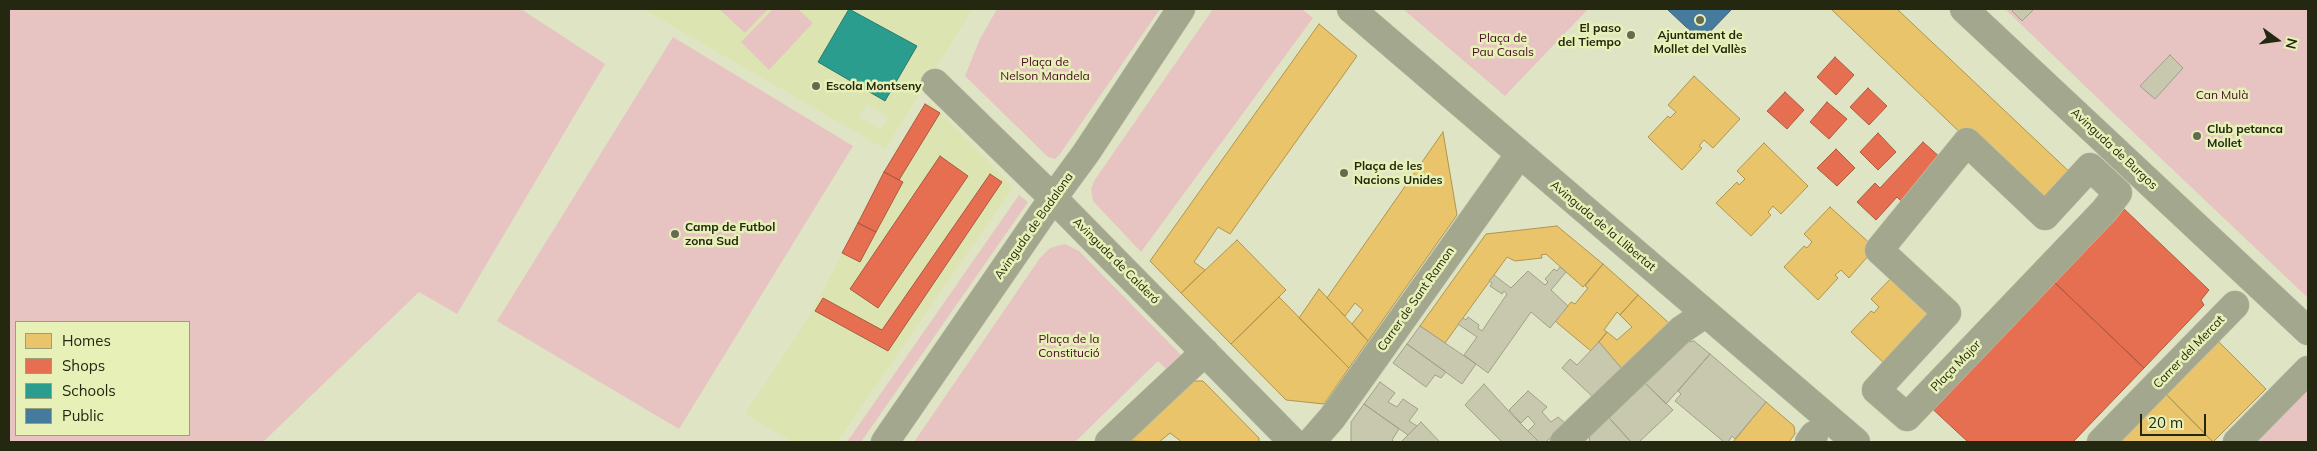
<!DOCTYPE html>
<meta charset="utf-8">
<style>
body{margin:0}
#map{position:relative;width:2317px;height:451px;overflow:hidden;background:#dfe4c4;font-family:Mulish,sans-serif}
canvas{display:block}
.frame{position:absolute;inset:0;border:10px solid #242811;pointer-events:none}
.legend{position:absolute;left:15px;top:321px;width:175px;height:115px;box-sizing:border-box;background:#e7f1b7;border:1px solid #99a175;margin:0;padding:6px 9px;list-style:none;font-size:15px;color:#242811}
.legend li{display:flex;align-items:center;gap:10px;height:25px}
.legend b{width:25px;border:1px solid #99a175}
.north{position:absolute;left:2252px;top:15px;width:50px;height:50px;-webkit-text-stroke:4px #e7f1b7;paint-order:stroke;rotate:104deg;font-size:14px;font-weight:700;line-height:20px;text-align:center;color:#242811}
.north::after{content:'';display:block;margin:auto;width:18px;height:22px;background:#242811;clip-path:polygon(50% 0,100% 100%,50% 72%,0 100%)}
.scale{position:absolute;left:2140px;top:414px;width:66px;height:22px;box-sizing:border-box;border:2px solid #242811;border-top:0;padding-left:6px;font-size:15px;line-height:18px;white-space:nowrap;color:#242811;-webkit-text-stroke:4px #e7f1b7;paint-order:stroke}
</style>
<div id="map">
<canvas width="2317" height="451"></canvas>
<div class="frame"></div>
<ul class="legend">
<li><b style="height:14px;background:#e9c46a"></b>Homes</li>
<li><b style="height:14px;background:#e76f51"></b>Shops</li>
<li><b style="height:14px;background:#2a9d8f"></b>Schools</li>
<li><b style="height:14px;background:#457b9d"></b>Public</li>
</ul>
<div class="north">N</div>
<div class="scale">20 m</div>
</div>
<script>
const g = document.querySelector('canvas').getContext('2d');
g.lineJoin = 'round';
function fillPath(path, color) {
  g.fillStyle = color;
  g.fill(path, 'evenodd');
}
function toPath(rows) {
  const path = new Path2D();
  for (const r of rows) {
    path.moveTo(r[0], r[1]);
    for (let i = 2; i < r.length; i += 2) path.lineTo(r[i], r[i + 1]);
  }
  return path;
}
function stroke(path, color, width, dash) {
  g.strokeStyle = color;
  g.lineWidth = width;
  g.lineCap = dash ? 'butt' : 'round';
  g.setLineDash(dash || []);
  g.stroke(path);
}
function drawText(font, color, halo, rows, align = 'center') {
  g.font = font + ' Mulish,sans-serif';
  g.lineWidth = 5;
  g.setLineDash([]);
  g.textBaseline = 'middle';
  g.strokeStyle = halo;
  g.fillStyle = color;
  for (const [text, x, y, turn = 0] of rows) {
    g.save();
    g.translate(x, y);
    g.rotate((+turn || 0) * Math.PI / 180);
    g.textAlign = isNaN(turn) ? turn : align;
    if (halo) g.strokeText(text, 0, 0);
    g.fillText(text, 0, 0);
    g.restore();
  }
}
fillPath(toPath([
 [643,9,719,9,745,33,768,9,773,9,741,42,813,23,798,9,849,9,818,62,885,101,917,46,852,9,973,9,885,149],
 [867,104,888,117,881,130,859,117],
 [929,101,1013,187,837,442,792,442,745,414,813,310,884,172]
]), '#dce5b2');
fillPath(toPath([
 [9,9,521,9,605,64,457,314,419,292,263,442,9,442],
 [16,322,189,322,189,435,16,435],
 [719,9,768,9,745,33],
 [773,9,798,9,813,23,769,70,741,42],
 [997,9,1160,9,1060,154,1055,159,1048,157,965,76,980,39],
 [1213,9,1302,9,1313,18,1141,252,1093,201,1091,189,1094,181],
 [1403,9,1588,9,1505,96],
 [2005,9,2308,9,2308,298,2112,112],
 [673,37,853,146,679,429,497,321],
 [1019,195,1028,202,861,442,847,442],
 [1065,244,1079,251,1183,357,1168,371,1158,361,1075,442,914,442,1040,258,1050,248],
 [2308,388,2308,439,2306,442,2256,442]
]), '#e7c4c2');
const homes = toPath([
 [1831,9,1897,9,2076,178,2046,211,2016,186,1831,9],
 [1319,24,1357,56,1230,234,1218,227,1194,262,1205,270,1181,293,1150,261,1319,24],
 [1694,76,1740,119,1713,148,1704,140,1699,146,1702,148,1682,170,1648,137,1668,116,1670,118,1676,112,1668,105,1694,76],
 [1443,132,1457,215,1368,341,1352,324,1363,310,1355,303,1345,316,1327,298,1443,132],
 [1764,143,1808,186,1781,214,1773,206,1768,212,1771,215,1751,236,1716,203,1737,182,1739,185,1745,179,1737,171,1764,143],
 [1830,207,1875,248,1849,278,1841,270,1835,275,1838,278,1818,300,1784,267,1804,246,1807,248,1812,242,1804,234,1830,207],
 [1557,226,1603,264,1583,287,1546,254,1541,255,1542,258,1515,261,1507,257,1445,343,1420,326,1486,234,1557,226],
 [1237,240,1286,290,1231,344,1181,293,1237,240],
 [1603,264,1638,295,1620,315,1617,312,1604,330,1607,332,1591,351,1555,321,1571,302,1575,304,1588,288,1585,286,1603,264],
 [1898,271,1943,314,1916,343,1908,335,1903,340,1905,343,1885,364,1851,332,1871,311,1874,313,1879,307,1871,299,1898,271],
 [1319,289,1368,341,1349,368,1299,318,1319,289],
 [1638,295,1669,323,1622,369,1599,342,1607,332,1617,340,1632,327,1620,315,1638,295],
 [1279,297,1349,368,1324,404,1286,400,1231,344,1279,297],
 [2219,342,2266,389,2213,442,2166,394,2219,342],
 [1193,381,1203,381,1259,438,1259,442,1182,442,1170,433,1159,442,1131,441,1193,381],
 [2166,394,2213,442,2121,442,2120,440,2166,394],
 [1766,402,1794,426,1795,434,1789,442,1733,442,1766,402]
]);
fillPath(homes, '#e9c46a');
stroke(homes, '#ae954f', 1);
const shops = toPath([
 [1835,57,1854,75,1836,95,1817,77,1835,57],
 [1868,88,1887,106,1869,125,1850,107,1868,88],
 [1785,92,1804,110,1787,129,1767,111,1785,92],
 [1827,102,1847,119,1829,139,1810,122,1827,102],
 [925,104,940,113,899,180,884,172,925,104],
 [1878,133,1896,152,1878,170,1860,152,1878,133],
 [1923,142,1942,159,1902,202,1897,197,1876,220,1857,202,1875,183,1880,188,1923,142],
 [1836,149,1855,168,1837,186,1817,168,1836,149],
 [940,156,968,176,878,308,850,289,940,156],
 [884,172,903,182,876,232,858,223,884,172],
 [990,174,1002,182,888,351,815,311,823,298,882,330,990,174],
 [2121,206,2209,290,2201,300,2204,305,2144,368,2051,279,2121,206],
 [858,223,876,232,860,262,842,253,858,223],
 [2051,279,2144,368,2073,442,1968,442,1925,402,2051,279]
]);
fillPath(shops, '#e76f51');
stroke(shops, '#ac5a3e', 1);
const schools = toPath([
 [849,9,917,46,885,101,818,62,849,9]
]);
fillPath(schools, '#2a9d8f');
stroke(schools, '#287a69', 1);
const public = toPath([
 [1667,9,1732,9,1701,41,1667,9]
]);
fillPath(public, '#457b9d');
stroke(public, '#3b6273', 1);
const building = toPath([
 [2014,9,2031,9,2033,10,2022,21,2012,11,2014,9],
 [2170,55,2183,68,2155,99,2140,86,2170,55],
 [1560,267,1566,272,1551,290,1568,306,1550,328,1531,312,1488,373,1464,355,1477,337,1458,324,1463,318,1466,320,1468,317,1479,325,1478,328,1482,331,1507,294,1504,291,1502,294,1490,286,1492,283,1489,281,1494,275,1511,288,1528,271,1545,285,1548,282,1545,279,1554,269,1557,271,1560,267],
 [1420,326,1476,364,1462,384,1407,344,1420,326],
 [1694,341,1710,354,1666,404,1645,383,1688,342,1694,341],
 [1599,342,1622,369,1593,397,1562,368,1570,359,1577,365,1599,342],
 [1407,344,1446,372,1441,378,1435,375,1426,387,1393,363,1407,344],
 [1710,354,1766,402,1735,439,1732,436,1728,442,1724,442,1675,401,1681,394,1678,391,1710,354],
 [1380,382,1395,393,1388,402,1397,407,1403,399,1418,409,1409,421,1417,426,1408,435,1364,404,1380,382],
 [1645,383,1673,410,1639,442,1631,442,1609,418,1645,383],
 [1484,384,1514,417,1539,442,1502,442,1465,405,1484,384],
 [1528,391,1547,407,1542,412,1551,422,1558,417,1565,423,1546,442,1539,442,1528,431,1535,424,1528,416,1521,423,1509,410,1528,391],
 [1364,404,1399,429,1392,440,1394,442,1351,442,1351,422,1364,404],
 [1609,418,1614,423,1631,442,1589,442,1590,436,1609,418],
 [1421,422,1440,442,1401,442,1421,422]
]);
fillPath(building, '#c8c8af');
stroke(building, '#a0a087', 1);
const minor = toPath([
 [1351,9,1856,442],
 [1964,9,2308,331],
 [935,83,1053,198,1293,442],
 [1967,142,2045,216,2090,167,2118,193,2104,211,1907,417,1876,390,1947,313,1879,250,1967,142],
 [885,442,1053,198,1086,153,1181,9],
 [1109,442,1205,352],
 [1311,442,1332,418,1519,155],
 [1564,442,1681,330,1705,314],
 [1809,442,1814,435],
 [2101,442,2235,305],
 [2237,442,2308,370]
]);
stroke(minor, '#bfc3aa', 29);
stroke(minor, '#a3a78e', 28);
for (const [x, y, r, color] of [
 [1700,20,5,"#656a50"],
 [1631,35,5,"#656a50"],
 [816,86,5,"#656a50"],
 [2197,136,5,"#656a50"],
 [1344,173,5,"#656a50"],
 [675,234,5,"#656a50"]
]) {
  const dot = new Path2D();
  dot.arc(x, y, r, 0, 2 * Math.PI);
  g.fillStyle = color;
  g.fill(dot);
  stroke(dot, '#e7f1b7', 2);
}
drawText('bold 12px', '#242811', '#e7f1b7', [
 ["El paso",1621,28,"right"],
 ["del Tiempo",1621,42,"right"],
 ["Ajuntament de",1700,35,"center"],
 ["Mollet del Vallès",1700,49,"center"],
 ["Escola Montseny",826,86],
 ["Club petanca",2207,129],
 ["Mollet",2207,143],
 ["Plaça de les",1354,166],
 ["Nacions Unides",1354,180],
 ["Camp de Futbol",685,227],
 ["zona Sud",685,241]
], 'left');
drawText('12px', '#4c082a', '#e7f1b7', [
 ["Plaça de",1503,38],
 ["Pau Casals",1503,52],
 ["Plaça de",1045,62],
 ["Nelson Mandela",1045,76],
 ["Can Mulà",2222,95],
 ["Plaça de la",1069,339],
 ["Constitució",1069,353]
]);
drawText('12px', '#242811', '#e7f1b7', [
 ["Avinguda de Burgos",2114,149,43],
 ["Avinguda de Badalona",1034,226,-55],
 ["Avinguda de la Llibertat",1603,226,40],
 ["Avinguda de Calderó",1116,261,45],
 ["Carrer de Sant Ramon",1416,299,-55],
 ["Carrer del Mercat",2189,352,-46],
 ["Plaça Major",1956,366,-46]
]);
</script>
